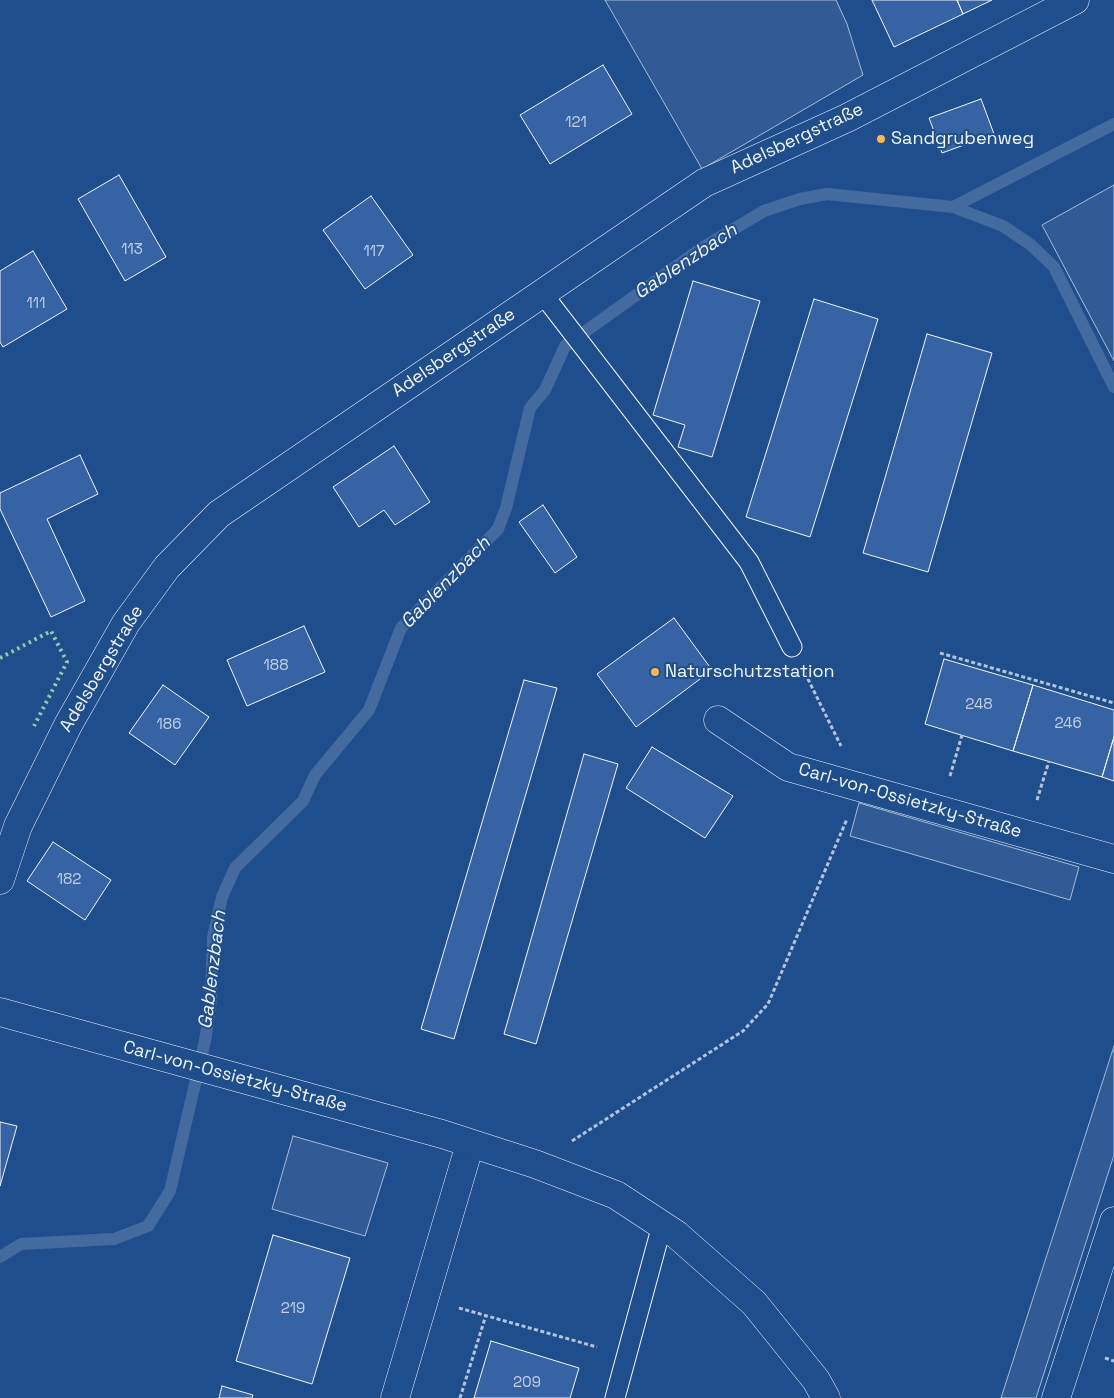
<!DOCTYPE html>
<meta charset="utf-8">
<style>
body{margin:0}
canvas{display:block;background:#1f4e8c}
</style>
<canvas width="1114" height="1398"></canvas>
<script>
const g = document.querySelector('canvas').getContext('2d');
g.lineJoin = 'round';
function fillPath(path, color) {
  g.fillStyle = color;
  g.fill(path, 'evenodd');
}
function toPath(rows) {
  const path = new Path2D();
  for (const r of rows) {
    path.moveTo(r[0], r[1]);
    for (let i = 2; i < r.length; i += 2) path.lineTo(r[i], r[i + 1]);
  }
  return path;
}
function stroke(path, color, width, dash) {
  g.strokeStyle = color;
  g.lineWidth = width;
  g.lineCap = dash ? 'butt' : 'round';
  g.setLineDash(dash || []);
  g.stroke(path);
}
function drawText(font, color, halo, rows, align = 'center') {
  g.font = font + ' "Space Grotesk",sans-serif';
  g.lineWidth = 4;
  g.setLineDash([]);
  g.textBaseline = 'middle';
  g.strokeStyle = halo;
  g.fillStyle = color;
  for (const [text, x, y, turn = 0] of rows) {
    g.save();
    g.translate(x, y);
    g.rotate((+turn || 0) * Math.PI / 180);
    g.textAlign = isNaN(turn) ? turn : align;
    if (halo) g.strokeText(text, 0, 0);
    g.fillText(text, 0, 0);
    g.restore();
  }
}
const built = toPath([
 [605,0,836,0,847,24,863,75,702,169,605,0],
 [1114,185,1114,361,1042,225,1114,185],
 [859,803,1079,867,1070,900,850,836,859,803],
 [1114,1046,1114,1155,1036,1398,1001,1398,1114,1046],
 [293,1136,388,1163,365,1236,272,1209,293,1136]
]);
fillPath(built, '#305b95');
stroke(built, '#a8bbd7', 1);
stroke(toPath([
 [953,207,1003,226,1031,245,1054,267,1114,387],
 [0,1257,21,1244,114,1239,148,1226,170,1191,205,1041,211,1000,213,937,222,897,235,868,303,801,315,775,369,710,401,628,498,529,506,508,530,408,545,390,565,346,702,248,764,211,800,199,827,194,953,207,1114,124]
]), '#446ba0', 12);
const building = toPath([
 [872,0,957,0,963,14,894,47,872,0],
 [957,0,992,0,963,14,957,0],
 [603,65,632,114,550,164,520,115,603,65],
 [981,99,994,134,942,153,929,118,981,99],
 [119,175,166,257,125,281,78,199,119,175],
 [371,196,413,255,365,289,323,230,371,196],
 [33,251,67,309,3,347,0,342,0,271,33,251],
 [693,281,760,301,712,457,678,447,685,425,653,415,693,281],
 [814,299,878,319,810,537,746,517,814,299],
 [927,334,992,353,928,572,863,553,927,334],
 [394,446,430,502,395,525,384,510,359,527,333,487,394,446],
 [80,455,98,494,47,519,85,601,51,617,0,509,0,493,80,455],
 [543,505,577,557,555,573,519,522,543,505],
 [674,618,712,670,636,727,597,674,674,618],
 [304,626,325,672,247,706,227,660,304,626],
 [944,659,1033,685,1013,751,925,724,944,659],
 [524,680,557,688,454,1039,421,1029,524,680],
 [163,685,209,717,175,765,129,733,163,685],
 [1033,685,1114,710,1114,737,1102,777,1013,751,1033,685],
 [1114,737,1114,781,1102,777,1114,737],
 [652,747,733,796,705,838,626,788,652,747],
 [584,754,618,764,536,1044,504,1034,584,754],
 [53,842,111,880,85,920,27,881,53,842],
 [0,1122,17,1126,0,1186,0,1122],
 [273,1235,350,1258,312,1384,236,1361,273,1235],
 [491,1341,579,1368,570,1398,474,1398,491,1341],
 [222,1386,253,1395,252,1398,219,1398,222,1386]
]);
fillPath(building, '#3563a3');
stroke(building, '#f2f6ff', 1);
const lane = toPath([
 [542,293,749,562,792,647],
 [615,1398,662,1225]
]);
const street = toPath([
 [718,720,788,767,1114,859],
 [395,1398,470,1144],
 [1056,1398,1114,1221]
]);
const secondary = toPath([
 [0,880,18,826,68,725,126,623,167,567,219,514,704,183,847,118,1075,0],
 [0,1012,442,1134,535,1164,616,1195,677,1235,754,1303,816,1380,826,1398]
]);
stroke(lane, '#f2f6ff', 21);
stroke(street, '#f2f6ff', 29);
stroke(secondary, '#f2f6ff', 29);
stroke(toPath([
 [940,653,1114,703],
 [805,673,841,746],
 [950,776,962,735],
 [1037,800,1049,761],
 [572,1141,743,1031,768,1004,847,819],
 [459,1308,597,1347],
 [1105,1358,1114,1361],
 [460,1398,486,1315]
]), '#b3c4dc', 3, [4, 2.5]);
stroke(lane, '#1f4e8c', 19);
stroke(street, '#1f4e8c', 28);
stroke(secondary, '#1f4e8c', 28);
stroke(toPath([
 [0,658,51,631,67,662,34,726]
]), '#97c8a6', 4, [2.5, 4]);
for (const [x, y, r, color] of [
 [881,139,5,"#ffb74d"],
 [655,672,5,"#ffb74d"]
]) {
  const dot = new Path2D();
  dot.arc(x, y, r, 0, 2 * Math.PI);
  g.fillStyle = color;
  g.fill(dot);
  stroke(dot, '#1f4e8c', 2);
}
drawText('15px', '#c3d1e8', null, [
 ["121",576,123],
 ["113",132,250],
 ["117",374,252],
 ["111",36,304],
 ["188",276,666],
 ["248",979,705],
 ["246",1068,724],
 ["186",169,725],
 ["182",69,880],
 ["219",293,1309],
 ["209",527,1383]
]);
drawText('18px', '#f2f6ff', '#1f4e8c', [
 ["Adelsbergstraße",797,139,-25],
 ["Adelsbergstraße",454,353,-34],
 ["Adelsbergstraße",102,669,-59],
 ["Carl-von-Ossietzky-Straße",910,801,16],
 ["Carl-von-Ossietzky-Straße",235,1077,15]
]);
drawText('18px', '#f2f6ff', '#1f4e8c', [
 ["Sandgrubenweg",891,139],
 ["Naturschutzstation",665,672]
], 'left');
drawText('italic 19px', '#f2f6ff', '#1f4e8c', [
 ["Gablenzbach",686,262,-34],
 ["Gablenzbach",446,583,-46],
 ["Gablenzbach",213,970,-83]
]);
</script>
